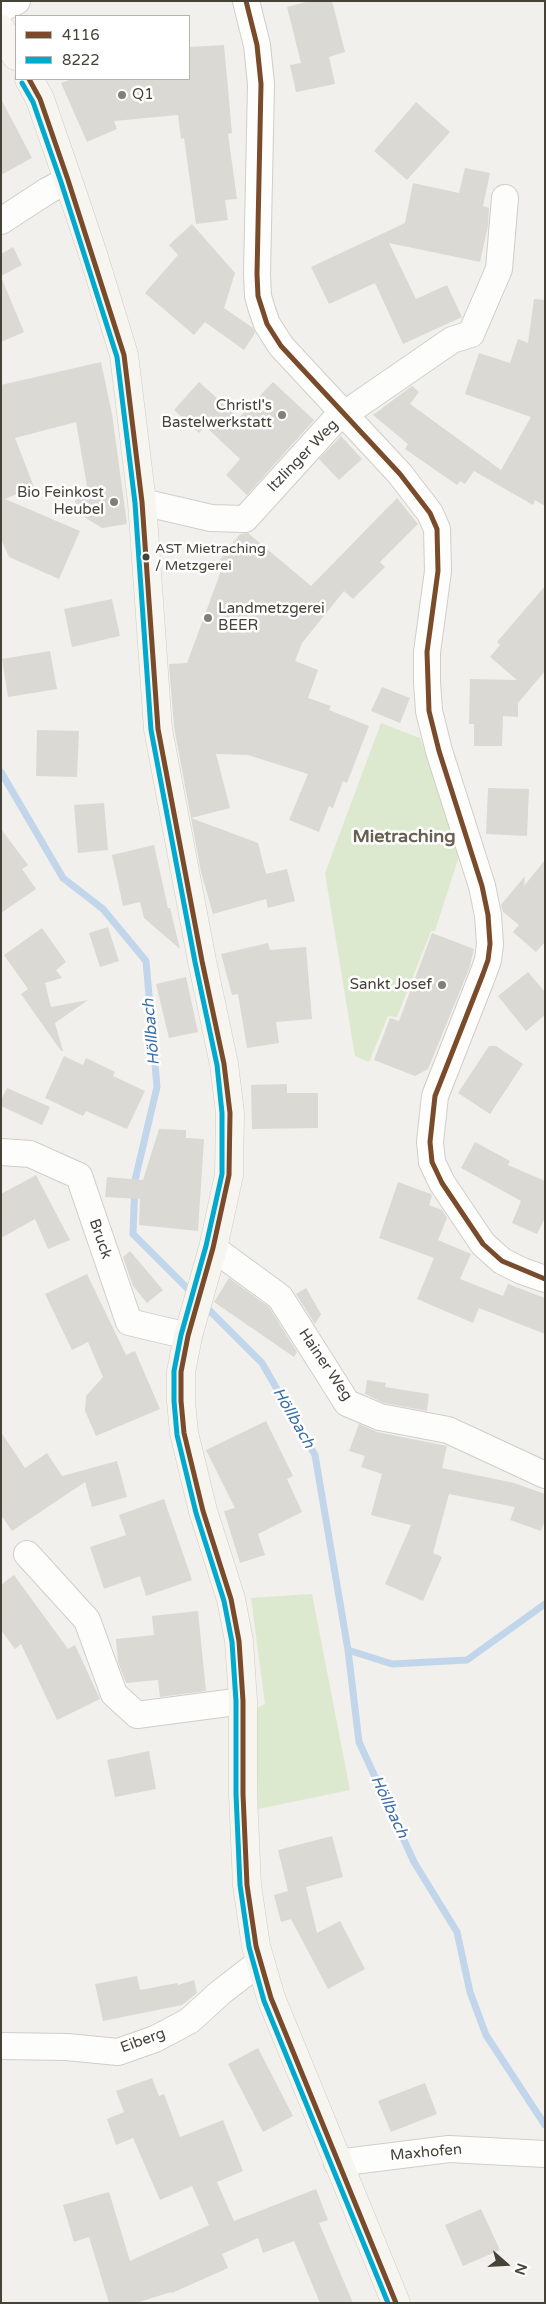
<!DOCTYPE html>
<meta charset="utf-8">
<style>
body{margin:0}
#map{position:relative;width:546px;height:2304px;overflow:hidden;background:#f1f0ec;font-family:"Varela Round",sans-serif}
canvas{display:block}
.frame{position:absolute;inset:0;border:2px solid #464238;pointer-events:none}
.legend{position:absolute;left:15px;top:15px;width:175px;height:65px;box-sizing:border-box;background:#fff;border:1px solid #b5b3af;margin:0;padding:6px 9px;list-style:none;font-size:15px;color:#464238}
.legend li{display:flex;align-items:center;gap:10px;height:25px}
.legend b{width:25px;border:1px solid #b5b3af}
.north{position:absolute;left:481px;top:2239px;width:50px;height:50px;-webkit-text-stroke:4px #fff;paint-order:stroke;rotate:109deg;font-size:14px;font-weight:700;line-height:20px;text-align:center;color:#464238}
.north::after{content:'';display:block;margin:auto;width:18px;height:22px;background:#464238;clip-path:polygon(50% 0,100% 100%,50% 72%,0 100%)}
</style>
<div id="map">
<canvas width="546" height="2304"></canvas>
<div class="frame"></div>
<ul class="legend">
<li><b style="height:6px;background:#7a4b2a"></b>4116</li>
<li><b style="height:6px;background:#00a9ce"></b>8222</li>
</ul>
<div class="north">N</div>
</div>
<script>
const g = document.querySelector('canvas').getContext('2d');
g.lineJoin = 'round';
function fillPath(path, color) {
  g.fillStyle = color;
  g.fill(path, 'evenodd');
}
function toPath(rows) {
  const path = new Path2D();
  for (const r of rows) {
    path.moveTo(r[0], r[1]);
    for (let i = 2; i < r.length; i += 2) path.lineTo(r[i], r[i + 1]);
  }
  return path;
}
function stroke(path, color, width, dash) {
  g.strokeStyle = color;
  g.lineWidth = width;
  g.lineCap = dash ? 'butt' : 'round';
  g.setLineDash(dash || []);
  g.stroke(path);
}
function drawText(font, color, halo, rows, align = 'center') {
  g.font = font + ' "Varela Round",sans-serif';
  g.lineWidth = 5;
  g.setLineDash([]);
  g.textBaseline = 'middle';
  g.strokeStyle = halo;
  g.fillStyle = color;
  for (const [text, x, y, turn = 0] of rows) {
    g.save();
    g.translate(x, y);
    g.rotate((+turn || 0) * Math.PI / 180);
    g.textAlign = isNaN(turn) ? turn : align;
    if (halo) g.strokeText(text, 0, 0);
    g.fillText(text, 0, 0);
    g.restore();
  }
}
fillPath(toPath([
 [381,723,420,738,460,853,435,931,431,931,397,1017,388,1016,369,1062,355,1056,325,873],
 [312,1594,350,1790,258,1809,255,1709,265,1704,251,1598]
]), '#dce9ce');
stroke(toPath([
 [1,772,63,878,103,909,146,961,157,1087,135,1180,133,1234,193,1294],
 [204,1305,262,1363,315,1455,348,1650,359,1742,414,1862,457,1932,470,1992,486,2035,545,2125],
 [348,1650,392,1664,467,1660,545,1604]
]), '#c1d5eb', 7);
fillPath(toPath([
 [310,1,332,1,345,52,329,57,335,84,296,92,290,65,301,63,287,7],
 [224,45,232,133,228,134,237,199,225,200,228,220,196,224,184,138,181,139,178,115,114,121,117,129,87,142,61,83,72,79,189,79,189,47],
 [1,99,32,158,1,175],
 [416,102,450,132,407,180,374,151],
 [465,168,490,173,483,206,489,208,488,226,480,262,389,243,416,299,447,285,462,317,403,344,375,283,329,304,311,267,405,223,413,183,459,193],
 [192,224,235,273,224,308,253,328,255,333,244,350,205,322,194,335,145,293,178,255,169,245],
 [13,247,22,265,1,276,1,254],
 [1,277,24,332,1,342],
 [534,299,545,300,545,506,535,500,533,505,474,471,465,484,460,481,457,485,405,449,408,444,373,415,412,386,419,392,410,404,501,470,531,417,465,394,479,353,510,363,518,339,528,343],
 [101,362,112,414,127,524,102,528,76,512,74,490,87,486,76,422,15,438,34,487,5,499,80,531,59,579,9,557,1,539,1,385],
 [199,382,239,418,273,382,314,420,247,495,226,475,240,459,205,426,199,433,174,410],
 [341,436,362,459,339,480,319,459],
 [397,498,418,524,380,562,385,567,353,599,344,591,302,643,295,661,318,670,308,698,331,706,329,710,369,726,347,783,343,781,333,808,329,806,319,832,289,820,308,774,248,755,216,754,230,808,191,818,258,843,266,874,287,869,295,901,268,908,266,899,213,914,201,872,174,727,169,664,187,663,221,571,215,566,240,534,248,533,311,586],
 [545,586,545,671,518,703,518,717,503,716,502,746,474,746,474,724,469,724,470,679,517,680,490,657,500,645,497,642],
 [112,599,120,636,72,647,64,609],
 [50,651,57,689,8,697,2,659],
 [382,687,410,698,400,723,371,711],
 [37,730,79,731,77,777,36,776],
 [488,788,529,789,527,836,486,834],
 [104,803,108,850,78,853,74,805],
 [1,829,28,865,22,869,36,889,1,913],
 [154,845,168,908,170,908,180,949,144,918,140,902,123,906,112,855],
 [545,860,545,942,536,952,513,932,519,925,503,912,501,905,525,876,524,886],
 [108,927,119,961,100,967,89,933],
 [42,928,66,962,56,970,62,978,45,983,51,1007,88,1000,55,1023,63,1051,61,1051,21,994,28,989,4,955],
 [432,933,474,949,469,969,428,1069,415,1076,374,1060,390,1018,399,1021],
 [268,943,270,950,306,947,312,1019,276,1022,279,1043,247,1048,238,994,232,995,221,954],
 [528,972,545,992,545,1015,526,1031,498,996],
 [186,977,198,1032,169,1038,156,984],
 [489,1046,496,1046,523,1064,490,1114,458,1093],
 [64,1056,83,1065,86,1058,115,1072,113,1076,145,1091,127,1129,86,1111,83,1116,45,1098],
 [287,1084,287,1093,318,1093,318,1128,252,1129,251,1085],
 [7,1088,50,1107,42,1125,1,1106,1,1100],
 [159,1129,186,1130,186,1138,204,1139,198,1231,139,1225,140,1199,105,1197,107,1177,143,1180],
 [475,1142,510,1161,508,1165,545,1181,545,1218,537,1234,512,1223,521,1201,461,1168],
 [36,1175,70,1240,48,1249,35,1219,1,1238,1,1194],
 [398,1182,431,1194,432,1196,429,1205,442,1210,447,1218,438,1240,471,1254,460,1279,503,1296,508,1284,545,1298,545,1334,479,1308,473,1323,417,1299,434,1258,379,1238],
 [130,1251,163,1290,147,1303,133,1286,123,1257],
 [87,1274,126,1355,135,1351,160,1409,96,1436,85,1411,86,1396,103,1377,88,1342,72,1350,45,1294],
 [229,1278,269,1307,297,1352,294,1357,214,1302],
 [306,1288,321,1314,315,1324,296,1294],
 [367,1380,386,1383,385,1387,429,1394,427,1411,384,1403,365,1394],
 [266,1421,293,1476,287,1479,302,1512,258,1534,265,1555,240,1563,224,1511,235,1508,206,1450],
 [359,1424,377,1432,447,1446,442,1468,514,1483,545,1494,545,1520,541,1531,510,1520,515,1507,449,1494,433,1553,442,1557,423,1601,385,1584,411,1525,371,1515,382,1474,361,1467,365,1456,349,1451],
 [1,1432,25,1468,47,1453,62,1476,117,1461,127,1497,92,1507,85,1482,12,1531,1,1515],
 [164,1499,192,1580,146,1596,140,1576,104,1589,90,1547,126,1535,119,1515],
 [14,1575,68,1649,75,1645,100,1699,57,1720,21,1644,15,1649,1,1630,1,1585],
 [198,1611,206,1691,160,1697,158,1680,126,1683,118,1662,116,1639,154,1635,152,1616],
 [149,1751,156,1789,115,1797,107,1760],
 [332,1836,343,1877,306,1887,317,1933,340,1921,365,1969,328,1989,291,1919,281,1922,274,1895,288,1891,278,1850],
 [137,1976,140,1990,177,1983,178,1985,194,1980,197,1993,182,2005,103,2021,95,1984],
 [258,2048,293,2116,263,2132,228,2064],
 [152,2078,159,2096,164,2094,180,2137,223,2120,243,2171,217,2182,234,2221,316,2189,328,2220,319,2223,353,2303,320,2303,294,2241,263,2253,258,2238,222,2254,228,2268,172,2293,171,2292,136,2303,109,2303,89,2237,74,2242,63,2205,109,2192,130,2261,209,2225,192,2186,160,2200,133,2138,116,2145,107,2119,124,2112,116,2091],
 [425,2083,437,2114,391,2132,378,2101],
 [481,2209,500,2250,463,2266,445,2225]
]), '#dbd9d4');
const street = toPath([
 [246,1,257,45,261,84,257,274,258,296,262,310,267,324,281,346,400,474,430,513,437,529,438,571,427,652,427,682,429,711,439,751,482,886,488,915,490,944,488,960,483,974,435,1096,430,1142,432,1162,442,1183,483,1244,502,1261,522,1271,545,1279],
 [1,9,17,1],
 [1,221,47,191,68,180],
 [142,502,211,518,245,519,333,422,452,340,471,334,499,269,505,198],
 [1,1152,30,1154,79,1176,129,1322,188,1336],
 [213,1248,280,1297,347,1403,380,1417,448,1430,545,1475],
 [27,1554,87,1620,114,1694,137,1715,243,1701],
 [1,2046,67,2047,118,2052,155,2039,189,2021,221,1992,260,1962],
 [337,2163,449,2149,545,2154]
]);
const secondary = toPath([
 [1,29,16,56],
 [29,79,40,99,68,180,93,254,124,355,142,502,158,729,202,961,224,1064,230,1113,229,1175,213,1248,188,1336,181,1372,181,1401,184,1433,203,1511,231,1599,239,1641,243,1701,243,1794,247,1885,256,1946,271,1998,396,2303]
]);
stroke(street, '#cfceca', 28);
stroke(secondary, '#cfcdc3', 29);
stroke(street, '#fdfdfc', 26);
stroke(secondary, '#f6f5f0', 28);
stroke(toPath([
 [246,1,257,45,261,84,257,274,258,296,267,324,281,346,400,474,430,513,437,529,438,571,427,652,429,711,439,751,482,886,488,915,490,944,488,960,483,974,435,1096,430,1142,432,1162,442,1183,483,1244,502,1261,545,1279],
 [29,79,40,99,68,180,124,355,142,502,158,729,202,961,224,1064,230,1113,229,1175,213,1248,188,1336,181,1372,181,1401,184,1433,203,1511,231,1599,239,1641,243,1701,243,1794,247,1885,256,1946,271,1998,396,2303]
]), '#7a4b2a', 5);
stroke(toPath([
 [22,83,33,102,61,182,117,357,135,503,151,730,195,962,217,1065,222,1113,222,1174,206,1246,181,1335,174,1371,174,1401,177,1435,196,1513,224,1601,232,1642,236,1701,236,1794,240,1885,249,1947,264,2001,388,2303]
]), '#00a9ce', 5);
for (const [x, y, r, color] of [
 [122,95,5,"#827f77"],
 [282,415,5,"#827f77"],
 [114,502,5,"#827f77"],
 [146,557,4.5,"#464238"],
 [208,618,5,"#827f77"],
 [442,985,5,"#827f77"]
]) {
  const dot = new Path2D();
  dot.arc(x, y, r, 0, 2 * Math.PI);
  g.fillStyle = color;
  g.fill(dot);
  stroke(dot, '#fff', 2);
}
drawText('14px', '#464238', '#fff', [
 ["AST Mietraching",155,549],
 ["/ Metzgerei",155,566]
], 'left');
drawText('15px', '#464238', '#fff', [
 ["Q1",132,95,"left"],
 ["Christl's",272,406],
 ["Bastelwerkstatt",272,423],
 ["Bio Feinkost",104,493],
 ["Heubel",104,510],
 ["Landmetzgerei",218,609,"left"],
 ["BEER",218,626,"left"],
 ["Sankt Josef",432,985]
], 'right');
drawText('15px', '#464238', '#fff', [
 ["Itzlinger Weg",303,456,-46],
 ["Bruck",100,1239,71],
 ["Hainer Weg",325,1365,56],
 ["Eiberg",143,2041,-20],
 ["Maxhofen",426,2153,-5]
]);
drawText('italic 16px', '#3b6fa8', '#fff', [
 ["Höllbach",152,1032,-95],
 ["Höllbach",293,1418,60],
 ["Höllbach",389,1807,65]
]);
drawText('bold 18px', '#686151', '#fff', [
 ["Mietraching",404,837]
]);
</script>
